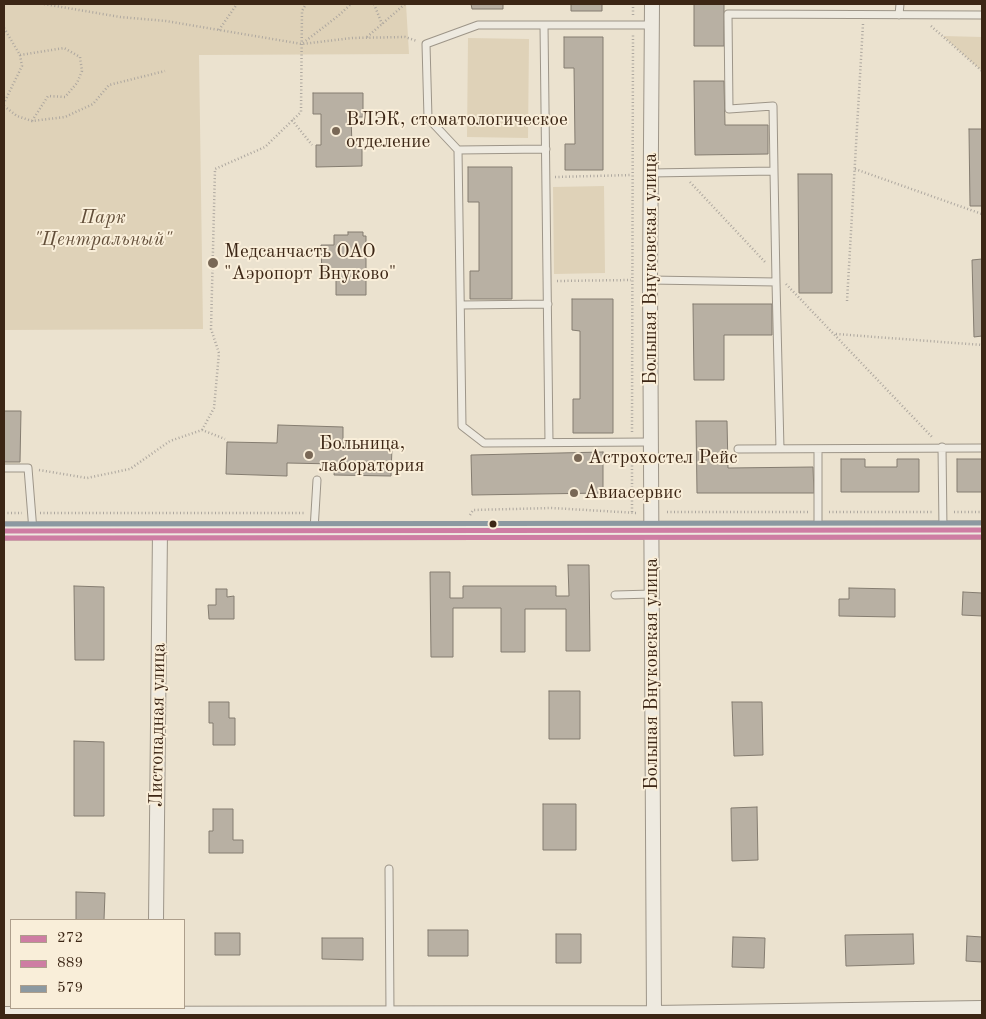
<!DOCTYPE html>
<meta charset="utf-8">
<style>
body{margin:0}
#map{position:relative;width:986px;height:1019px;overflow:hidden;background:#ebe2cf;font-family:"Old Standard TT",serif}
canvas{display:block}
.frame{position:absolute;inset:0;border:5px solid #3c2615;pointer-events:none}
.legend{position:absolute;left:10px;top:919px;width:175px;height:90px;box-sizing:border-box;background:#f9eed9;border:1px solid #ad9e8b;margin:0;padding:6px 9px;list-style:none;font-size:15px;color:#3c2615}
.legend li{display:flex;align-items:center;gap:10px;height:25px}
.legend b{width:25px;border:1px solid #ad9e8b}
</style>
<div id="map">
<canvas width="986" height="1019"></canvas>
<div class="frame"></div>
<ul class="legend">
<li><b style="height:6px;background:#ce7da3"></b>272</li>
<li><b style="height:6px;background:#ce7da3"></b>889</li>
<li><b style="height:6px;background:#8c99a1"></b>579</li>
</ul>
</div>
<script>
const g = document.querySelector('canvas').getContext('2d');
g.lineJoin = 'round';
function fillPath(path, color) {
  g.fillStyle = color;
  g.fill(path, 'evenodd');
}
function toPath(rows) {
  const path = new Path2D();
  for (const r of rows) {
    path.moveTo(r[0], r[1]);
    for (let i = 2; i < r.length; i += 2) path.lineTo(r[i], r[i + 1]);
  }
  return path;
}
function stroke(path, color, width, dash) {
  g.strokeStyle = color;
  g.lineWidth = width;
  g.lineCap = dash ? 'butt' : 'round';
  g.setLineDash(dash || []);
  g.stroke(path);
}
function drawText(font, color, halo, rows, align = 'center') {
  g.font = font + ' "Old Standard TT",serif';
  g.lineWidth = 4;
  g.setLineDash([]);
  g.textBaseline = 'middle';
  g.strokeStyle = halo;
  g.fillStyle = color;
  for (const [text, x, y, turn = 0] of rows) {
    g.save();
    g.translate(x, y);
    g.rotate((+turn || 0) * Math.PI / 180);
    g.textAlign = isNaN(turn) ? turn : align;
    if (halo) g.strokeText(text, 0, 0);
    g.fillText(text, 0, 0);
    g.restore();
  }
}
fillPath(toPath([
 [4,4,406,4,409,54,199,55,203,329,4,330],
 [943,36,982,37,982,71],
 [468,38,529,39,528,138,467,137],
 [604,186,605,273,554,274,553,187]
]), '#dfd2b8');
const building = toPath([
 [471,4,503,4,503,9,472,9,471,4],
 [571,4,602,4,602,11,571,11,571,4],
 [694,4,724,4,724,46,694,46,694,4],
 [564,37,603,37,603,170,565,170,565,144,575,144,574,68,564,68,564,37],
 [694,81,724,81,725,125,768,125,768,154,695,155,694,81],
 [313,93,363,93,363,117,351,117,352,145,362,145,362,166,316,167,316,145,321,145,321,114,313,114,313,93],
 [969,129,982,129,982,206,970,206,969,129],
 [468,167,512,167,512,299,470,299,470,271,479,271,479,202,468,202,468,167],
 [798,174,832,174,832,293,799,293,798,174],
 [348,232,363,232,363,236,366,236,366,295,336,295,336,276,322,276,321,245,334,245,334,235,348,235,348,232],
 [982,259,982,336,974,337,972,260,982,259],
 [572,299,613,299,613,433,573,433,573,399,580,399,580,331,572,330,572,299],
 [693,304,772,304,772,335,724,335,724,380,694,380,693,304],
 [4,411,21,411,20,462,4,462,4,411],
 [696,421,727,421,728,468,813,467,814,493,697,493,696,421],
 [278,425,343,427,343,446,392,447,391,476,334,475,335,464,287,463,287,476,226,474,227,442,277,443,278,425],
 [603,452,603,493,472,495,471,455,603,452],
 [841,459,865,459,865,467,897,467,897,459,919,459,919,492,841,492,841,459],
 [957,459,982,459,982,492,957,492,957,459],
 [568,565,589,565,590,651,566,651,566,609,525,609,525,652,501,652,501,608,453,608,453,657,431,657,430,572,450,572,450,598,463,598,463,586,556,586,556,596,569,596,568,565],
 [74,586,104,587,104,660,75,660,74,586],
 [849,588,895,589,895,617,839,616,839,599,849,599,849,588],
 [216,589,227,589,227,597,234,596,234,619,209,619,208,605,216,605,216,589],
 [963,592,982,593,982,616,962,615,963,592],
 [549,691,580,691,580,739,549,739,549,691],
 [209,702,229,702,229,718,235,718,235,745,213,745,213,723,209,723,209,702],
 [732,702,762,702,763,755,734,756,732,702],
 [74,741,104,742,104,816,74,816,74,741],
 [543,804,576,804,576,850,543,850,543,804],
 [757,807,758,860,732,861,731,808,757,807],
 [213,809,233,809,233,840,243,840,243,853,209,853,209,831,213,831,213,809],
 [76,892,105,893,104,920,76,920,76,892],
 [428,930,468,930,468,956,428,956,428,930],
 [215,933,240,933,240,955,215,955,215,933],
 [556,934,581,934,581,963,556,963,556,934],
 [913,934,914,964,846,966,845,935,913,934],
 [967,936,982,937,982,962,966,961,967,936],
 [733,937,765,938,764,968,732,967,733,937],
 [322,938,363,938,363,960,322,959,322,938]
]);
fillPath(building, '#b8b0a3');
stroke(building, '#847c70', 1);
const service = toPath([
 [899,15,900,4],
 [544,25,549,442],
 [651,25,478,25,426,44,428,118,458,150,462,426,484,443,651,442],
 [458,150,546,149],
 [774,171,773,106,729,109,728,14,982,15],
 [650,173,774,171,776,282,650,280],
 [776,282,780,449],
 [461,305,548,304],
 [942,447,943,529],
 [738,449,982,448],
 [4,468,28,468,33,531],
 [314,530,317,480],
 [818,530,818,449],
 [615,595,652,594],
 [389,869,390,1013]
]);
const minor = toPath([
 [652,4,650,280,654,1015],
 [156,920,160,530],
 [4,1014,654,1013,982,1008]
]);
const tertiary = toPath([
 [4,531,982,530]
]);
stroke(service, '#9d9588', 9);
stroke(minor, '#9d9588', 16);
stroke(tertiary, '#9d9588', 19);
stroke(toPath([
 [44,4,120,17,166,21,302,44,352,38,405,37,417,41],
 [374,4,382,24],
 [633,15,633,4],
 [931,26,982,71],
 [4,28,20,55,22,66,4,103],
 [219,30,237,4],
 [367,37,405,4],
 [303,43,338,16,351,4],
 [20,55,64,48,80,57,82,71,77,83,65,97,48,96,32,121],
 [4,106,17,116,32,121,65,117,93,104,109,85,165,71],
 [292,120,312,145],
 [855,169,982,214],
 [555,177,632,175],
 [690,182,765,262],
 [557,281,631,280],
 [786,284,932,437],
 [847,301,863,24],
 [836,334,982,345],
 [202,430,214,408,219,353,211,329,215,169,265,147,301,112,302,11,306,4],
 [632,432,633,35],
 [39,470,87,478,130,469,170,441,202,430,225,439],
 [632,512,632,453],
 [667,512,808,512],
 [829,512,933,512],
 [954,512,982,512],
 [4,513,22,513],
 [40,513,305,513],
 [470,515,473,510,552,508,637,513]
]), '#ada79f', 2.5, [1, 2.5]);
stroke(service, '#eeeae0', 7);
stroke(minor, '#eeeae0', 14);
stroke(tertiary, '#eeeae0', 18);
stroke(toPath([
 [4,531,982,530]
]), '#ce7da3', 5);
stroke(toPath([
 [4,538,982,537]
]), '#ce7da3', 5);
stroke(toPath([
 [4,524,982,523]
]), '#8c99a1', 5);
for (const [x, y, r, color] of [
 [336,131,5,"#796856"],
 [213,263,6,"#796856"],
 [309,455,5,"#796856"],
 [578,458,5,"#796856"],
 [574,493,5,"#796856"],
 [493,524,4.5,"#3c2615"]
]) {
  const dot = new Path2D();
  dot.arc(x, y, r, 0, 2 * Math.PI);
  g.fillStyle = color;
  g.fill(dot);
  stroke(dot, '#f9eed9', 2);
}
drawText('19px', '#3c2615', '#f9eed9', [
 ["ВЛЭК, стоматологическое",346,120],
 ["отделение",346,142],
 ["Медсанчасть ОАО",224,252],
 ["\"Аэропорт Внуково\"",224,274],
 ["Больница,",319,444],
 ["лаборатория",319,466],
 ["Астрохостел Рейс",588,458],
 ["Авиасервис",584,493]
], 'left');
drawText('italic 19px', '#624e39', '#f9eed9', [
 ["Парк",103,218],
 ["\"Центральный\"",103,240]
]);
drawText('19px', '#3c2615', '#f9eed9', [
 ["Большая Внуковская улица",651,269,-90],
 ["Большая Внуковская улица",652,674,-90],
 ["Листопадная улица",158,725,-89]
]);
</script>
